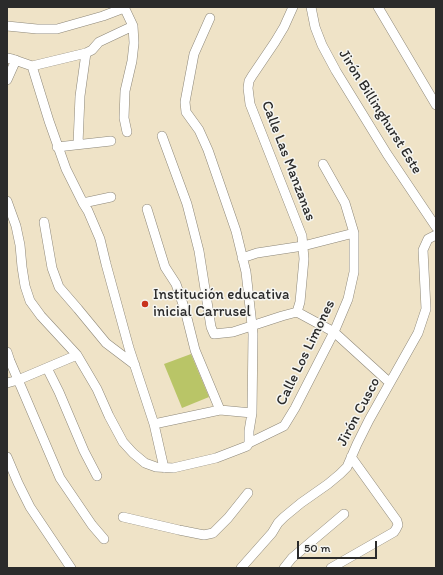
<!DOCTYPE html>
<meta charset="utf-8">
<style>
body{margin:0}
#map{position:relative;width:443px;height:575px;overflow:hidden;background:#efe3c7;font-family:Itim,sans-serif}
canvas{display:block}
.frame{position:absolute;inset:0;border:8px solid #2b2b2b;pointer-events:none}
.scale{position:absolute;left:297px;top:541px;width:80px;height:18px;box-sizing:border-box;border:2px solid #2b2b2b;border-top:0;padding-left:5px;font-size:12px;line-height:14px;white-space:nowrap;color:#2b2b2b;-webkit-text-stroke:3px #f6f6f2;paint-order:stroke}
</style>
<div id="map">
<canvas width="443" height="575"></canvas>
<div class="frame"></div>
<div class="scale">50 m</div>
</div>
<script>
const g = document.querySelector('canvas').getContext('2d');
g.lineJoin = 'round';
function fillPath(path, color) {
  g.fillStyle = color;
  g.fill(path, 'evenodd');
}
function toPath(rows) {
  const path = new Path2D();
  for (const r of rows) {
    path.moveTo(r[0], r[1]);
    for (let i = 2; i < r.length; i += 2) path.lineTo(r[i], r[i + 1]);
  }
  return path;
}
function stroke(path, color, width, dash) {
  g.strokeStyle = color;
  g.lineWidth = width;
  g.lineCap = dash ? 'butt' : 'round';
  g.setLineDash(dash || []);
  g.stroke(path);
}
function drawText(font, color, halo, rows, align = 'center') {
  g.font = font + ' Itim,sans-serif';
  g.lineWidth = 3;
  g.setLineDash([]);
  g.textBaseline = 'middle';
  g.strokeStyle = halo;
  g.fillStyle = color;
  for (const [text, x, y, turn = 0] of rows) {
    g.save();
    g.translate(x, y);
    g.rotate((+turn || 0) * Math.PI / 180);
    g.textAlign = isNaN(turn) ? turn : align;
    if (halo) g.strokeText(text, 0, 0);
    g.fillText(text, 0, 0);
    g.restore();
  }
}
fillPath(toPath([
 [191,354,209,397,182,408,164,364]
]), '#b9c567');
const street = toPath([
 [124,7,133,26,134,43,132,61,125,91,124,118,127,132],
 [293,7,284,27,275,42,252,76,249,81,248,88,250,104,302,236,304,259,300,302,297,312],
 [311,7,315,27,322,45,336,71,387,154,436,227],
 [378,7,436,105],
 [7,26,37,29,57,29,103,16,124,8],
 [7,58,12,59,32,66,86,53,92,50,99,42,133,26],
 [32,66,49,121,66,169,83,203,88,211,100,239,106,264,129,348,154,424,220,410,252,413,253,334,246,272,236,231,208,150,199,130,186,112,185,102,194,54,210,18],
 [7,80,16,60],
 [162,136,187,204,199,251,211,327,214,334,233,332,282,316,297,312],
 [78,144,80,96,86,53],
 [57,147,111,141],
 [7,201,16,226,20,245,22,267,25,286,30,301,41,316,77,355,97,389,109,416,123,442,133,453,145,463,156,467,173,468,216,458,242,448,247,446,249,443,284,426,295,408,334,332,348,299,354,272,354,233,345,203,323,164],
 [83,203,111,197],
 [147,209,165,267,176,284,185,310,195,350,220,410],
 [44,222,52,268,59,287,78,309,106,343,135,365],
 [242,258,257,253,303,246,354,233],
 [297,312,334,332,390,383],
 [7,352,10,361,60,478,92,525,104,539],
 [47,368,59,392,84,451,97,476],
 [7,383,18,380,77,355],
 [154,424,164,468],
 [249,443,249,431,252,413],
 [7,457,18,483,30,507,71,568],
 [123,517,179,530,204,535,213,533,228,518,248,493],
 [241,568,272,533,278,523,284,517,301,503,328,484,340,474,347,467,357,444,369,420,418,333,426,309,423,250,428,239,436,235],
 [284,568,292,558,344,514],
 [331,568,394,532,396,529,398,525,397,521,351,457]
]);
stroke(street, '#8d8779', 10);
stroke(street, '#fff', 9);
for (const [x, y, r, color] of [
 [145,304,4,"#c8321e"]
]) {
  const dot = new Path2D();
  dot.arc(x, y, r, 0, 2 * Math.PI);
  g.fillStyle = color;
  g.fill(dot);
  stroke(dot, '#f6f6f2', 1.5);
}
drawText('15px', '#2b2b2b', '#f6f6f2', [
 ["Jirón Billinghurst Este",380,112,58],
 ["Calle Las Manzanas",288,161,69],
 ["Calle Los Limones",306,353,-64],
 ["Jirón Cusco",359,412,-62]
]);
drawText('15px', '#2b2b2b', '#f6f6f2', [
 ["Institución educativa",153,295],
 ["inicial Carrusel",153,312]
], 'left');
</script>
